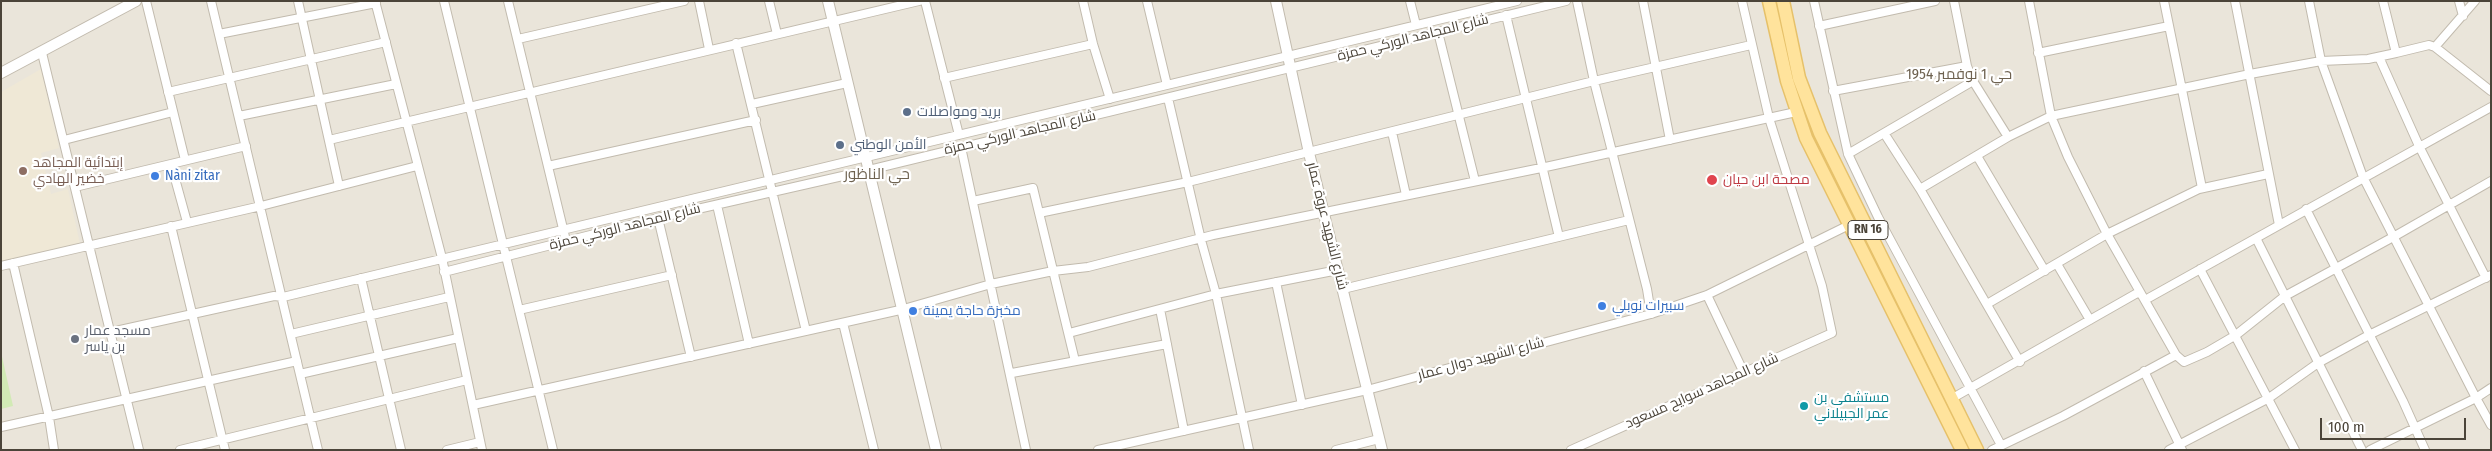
<!DOCTYPE html>
<meta charset="utf-8">
<style>
body{margin:0}
#map{position:relative;width:2492px;height:451px;overflow:hidden;background:#f6f3ec;font-family:"Fira Sans Condensed",sans-serif}
canvas{display:block}
.frame{position:absolute;inset:0;border:2px solid #4b4439;pointer-events:none}
.scale{position:absolute;left:2320px;top:418px;width:146px;height:22px;box-sizing:border-box;border:2px solid #4b4439;border-top:0;padding-left:6px;font-size:15px;line-height:18px;white-space:nowrap;color:#4b4439;-webkit-text-stroke:4px #fff;paint-order:stroke}
</style>
<div id="map">
<canvas width="2492" height="451"></canvas>
<div class="frame"></div>
<div class="scale">100 m</div>
</div>
<script>
const g = document.querySelector('canvas').getContext('2d');
g.lineJoin = 'round';
function fillPath(path, color) {
  g.fillStyle = color;
  g.fill(path, 'evenodd');
}
function toPath(rows) {
  const path = new Path2D();
  for (const r of rows) {
    path.moveTo(r[0], r[1]);
    for (let i = 2; i < r.length; i += 2) path.lineTo(r[i], r[i + 1]);
  }
  return path;
}
function stroke(path, color, width, dash) {
  g.strokeStyle = color;
  g.lineWidth = width;
  g.lineCap = dash ? 'butt' : 'round';
  g.setLineDash(dash || []);
  g.stroke(path);
}
function drawText(font, color, halo, rows, align = 'center') {
  g.font = font + ' "Fira Sans Condensed",Cairo,sans-serif';
  g.lineWidth = 4.5;
  g.setLineDash([]);
  g.textBaseline = 'middle';
  g.strokeStyle = halo;
  g.fillStyle = color;
  for (const [text, x, y, turn = 0] of rows) {
    g.save();
    g.translate(x, y);
    g.rotate((+turn || 0) * Math.PI / 180);
    g.textAlign = isNaN(turn) ? turn : align;
    if (halo) g.strokeText(text, 0, 0);
    g.fillText(text, 0, 0);
    g.restore();
  }
}
fillPath(toPath([
 [1,1,2491,1,2491,450,1,450]
]), '#eae5da');
fillPath(toPath([
 [41,69,59,148,41,153,51,194,68,189,80,244,1,262,1,92]
]), '#efe8d6');
fillPath(toPath([
 [1,352,13,406,1,409]
]), '#d2eab5');
const minor = toPath([
 [146,1,185,160],
 [211,1,318,450],
 [298,1,339,186],
 [375,1,442,258,482,450],
 [444,1,553,450],
 [508,1,566,241],
 [699,1,709,49],
 [769,1,777,34],
 [925,1,959,135],
 [1083,1,1093,44,1110,99],
 [1147,1,1167,85],
 [1410,1,1416,25],
 [1577,1,1594,81,1647,289,1651,314],
 [1643,1,1670,140],
 [1814,1,1848,154,1878,217,2001,445],
 [1954,1,1967,66,1973,81,2008,137,2051,116,2250,74,2321,61,2368,59,2396,53,2383,1],
 [2164,1,2202,188],
 [2235,1,2279,225],
 [2309,1,2321,61,2363,177,2476,398,2491,388],
 [2459,1,2463,16],
 [1506,15,1559,237],
 [1819,26,1935,1],
 [1438,32,1475,181],
 [219,34,376,3],
 [518,39,684,1],
 [736,43,806,331],
 [2435,47,2475,1],
 [42,53,139,450],
 [2038,53,2169,26],
 [2396,53,2429,45,2435,47,2491,91],
 [2379,57,2419,146,2486,278],
 [944,78,1093,44],
 [1833,91,1967,66],
 [168,92,386,42],
 [1168,98,1201,240,1216,294,1249,450],
 [752,104,847,83],
 [239,116,396,84],
 [1392,132,1406,195],
 [1884,133,1920,189,2020,362],
 [64,140,173,112],
 [329,140,919,1],
 [961,147,1026,450],
 [1848,154,1973,81],
 [1977,156,2045,271],
 [171,164,187,222],
 [548,166,756,120],
 [75,187,246,146],
 [1920,189,2008,137],
 [973,201,1033,188,1075,361],
 [717,205,749,344],
 [2306,209,2403,401,2425,450],
 [1039,213,1188,182,1594,81,1751,45],
 [658,218,691,357],
 [171,226,225,450],
 [2256,238,2362,450],
 [13,263,49,417,54,450],
 [2057,264,2090,320],
 [1,266,261,206,417,166],
 [2200,269,2295,450],
 [444,272,658,218,869,170,1566,1],
 [361,278,401,450],
 [1276,282,1302,405],
 [1343,289,1629,220],
 [1707,295,1744,373],
 [2145,300,2491,107],
 [1987,304,2107,234,2199,189,2268,174],
 [1160,309,1184,431],
 [519,310,672,275],
 [843,323,874,450],
 [111,332,274,296,283,297,1517,1],
 [1069,333,1216,294,1338,270],
 [291,334,449,297],
 [2176,355,2184,362,2207,352,2236,335,2285,296,2395,236,2491,181],
 [2144,371,2182,450],
 [1012,373,1167,344],
 [300,374,458,338],
 [1951,399,2139,292],
 [473,405,900,310,991,284,1053,271,1088,267,1213,235,1541,168,1796,112],
 [1,427,297,361],
 [180,450,467,380],
 [447,450,480,442],
 [1098,450,1367,390,1651,314,1707,295,1849,225],
 [1336,450,1379,439],
 [1571,450,1832,333,1822,286,1769,118,1742,1],
 [1992,450,2063,416,2176,355,2107,234,2068,157,2051,116,2029,1],
 [2169,450,2269,398,2318,363,2369,335,2491,275],
 [2370,450,2476,398,2491,425]
]);
const tertiary = toPath([
 [828,1,936,450],
 [1276,1,1309,153,1382,450],
 [1,73,136,1]
]);
const primary = toPath([
 [1769,1,1787,81,1806,138,1962,450],
 [1783,1,1799,78,1820,133,1977,450]
]);
stroke(minor, '#c2bbae', 10);
stroke(tertiary, '#c2bbae', 12);
stroke(primary, '#e6c16a', 15);
stroke(minor, '#fff', 8);
stroke(tertiary, '#fff', 10);
stroke(primary, '#ffe39c', 12);
for (const [x, y, r, color] of [
 [907,112,5,"#5c6f8a"],
 [840,145,5,"#5c6f8a"],
 [23,171,5,"#8d6e63"],
 [155,176,5,"#3f7fe0"],
 [1712,180,6,"#e0444e"],
 [1602,306,5,"#3f7fe0"],
 [913,311,5,"#3f7fe0"],
 [75,339,5,"#6b7280"],
 [1804,406,5,"#0f9aa8"]
]) {
  const dot = new Path2D();
  dot.arc(x, y, r, 0, 2 * Math.PI);
  g.fillStyle = color;
  g.fill(dot);
  stroke(dot, '#fff', 2);
}
for (const [x, y, w] of [
 [1868,230,40]
]) {
  const box = new Path2D();
  box.roundRect(x - w / 2, y - 9.5, w, 19, 4);
  g.fillStyle = '#fff';
  g.fill(box);
  stroke(box, '#4b4439', 1);
}
drawText('bold 12px', '#4b4439', null, [
 ["RN 16",1868,230]
]);
drawText('14px', '#4b4439', '#fff', [
 ["شارع المجاهد الوركي حمزة",1413,38,-14],
 ["شارع المجاهد الوركي حمزة",1020,133,-13],
 ["شارع الشهيد عروة عمار",1327,226,76],
 ["شارع المجاهد الوركي حمزة",625,227,-14],
 ["شارع الشهيد دوال عمار",1481,359,-15],
 ["شارع المجاهد سوايح مسعود",1702,391,-24]
]);
drawText('14px', '#4e5e75', '#fff', [
 ["بريد ومواصلات",917,112],
 ["الأمن الوطني",850,145]
], 'left');
drawText('14px', '#785e54', '#fff', [
 ["إبتدائية المجاهد",33,163],
 ["خضير الهادي",33,179]
], 'left');
drawText('14px', '#366cbe', '#fff', [
 ["Nàni zitar",165,176],
 ["سبيرات نوبلي",1612,306],
 ["مخبزة حاجة يمينة",923,311]
], 'left');
drawText('14px', '#be3a42', '#fff', [
 ["مصحة ابن حيان",1723,180]
], 'left');
drawText('14px', '#5b616d', '#fff', [
 ["مسجد عمار",85,331],
 ["بن ياسر",85,347]
], 'left');
drawText('14px', '#0d838f', '#fff', [
 ["مستشفى بن",1814,398],
 ["عمر الجبيلاني",1814,414]
], 'left');
drawText('15px', '#6e6250', '#fff', [
 ["حي 1 نوفمبر 1954",1959,75],
 ["حي الناظور",877,175]
]);
</script>
